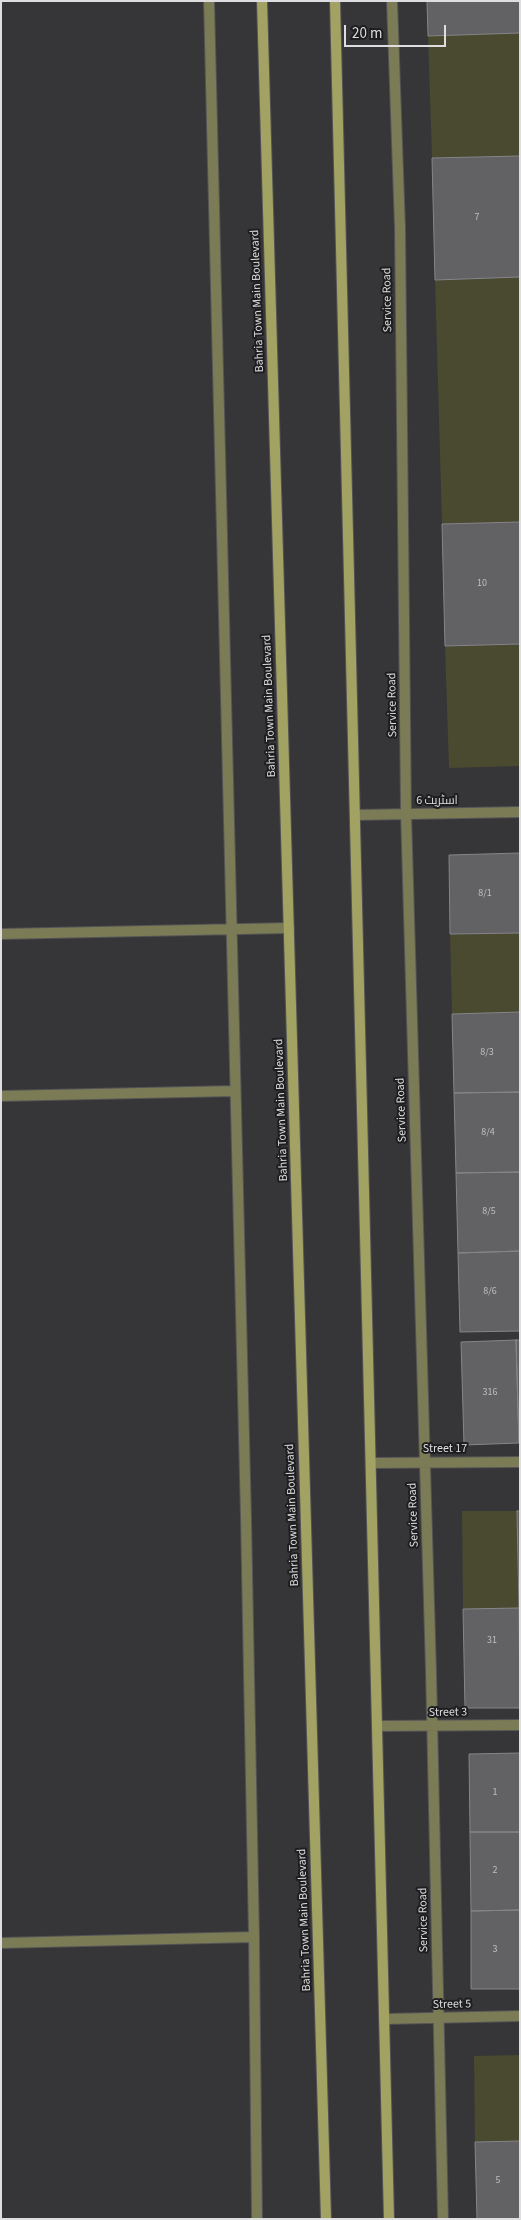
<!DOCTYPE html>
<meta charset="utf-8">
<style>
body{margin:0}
#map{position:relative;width:521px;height:2220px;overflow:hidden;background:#363538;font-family:"Source Sans 3",sans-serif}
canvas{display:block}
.frame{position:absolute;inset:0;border:2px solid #dedee0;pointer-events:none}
.scale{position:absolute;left:344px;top:25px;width:102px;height:22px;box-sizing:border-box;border:2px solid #dedee0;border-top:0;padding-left:6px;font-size:15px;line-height:18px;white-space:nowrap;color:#dedee0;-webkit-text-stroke:4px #1e1d1f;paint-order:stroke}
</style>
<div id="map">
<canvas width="521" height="2220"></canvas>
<div class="frame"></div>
<div class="scale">20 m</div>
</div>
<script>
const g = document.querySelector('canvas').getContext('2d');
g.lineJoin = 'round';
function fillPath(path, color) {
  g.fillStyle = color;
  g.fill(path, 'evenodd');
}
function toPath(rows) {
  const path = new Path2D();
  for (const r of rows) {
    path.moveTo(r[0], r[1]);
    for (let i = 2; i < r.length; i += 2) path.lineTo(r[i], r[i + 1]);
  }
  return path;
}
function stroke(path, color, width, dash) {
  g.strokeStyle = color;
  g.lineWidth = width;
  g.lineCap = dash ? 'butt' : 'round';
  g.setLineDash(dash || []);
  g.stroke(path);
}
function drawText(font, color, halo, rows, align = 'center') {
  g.font = font + ' "Source Sans 3",Cairo,sans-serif';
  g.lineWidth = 4;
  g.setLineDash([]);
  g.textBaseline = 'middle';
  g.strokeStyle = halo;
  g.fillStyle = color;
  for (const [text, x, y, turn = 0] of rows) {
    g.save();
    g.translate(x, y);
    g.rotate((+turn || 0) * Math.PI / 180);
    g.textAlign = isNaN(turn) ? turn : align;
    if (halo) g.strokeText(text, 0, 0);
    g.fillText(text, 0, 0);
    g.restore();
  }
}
fillPath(toPath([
 [520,33,520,156,432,158,428,36],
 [520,277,520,522,442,524,435,280],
 [520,644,520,766,449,768,445,646],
 [520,933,520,1012,452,1014,450,934],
 [462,1511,517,1511,520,1608,520,1672,519,1609,463,1609],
 [520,2055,520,2141,475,2142,474,2056]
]), '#494a30');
const building = toPath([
 [427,1,520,1,520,33,428,36,427,1],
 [520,156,520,277,435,280,432,158,520,156],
 [520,522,520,644,445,646,442,524,520,522],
 [520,853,520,933,450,934,449,855,520,853],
 [520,1012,520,1092,454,1093,452,1014,520,1012],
 [520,1092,520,1172,456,1173,454,1093,520,1092],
 [520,1172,520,1251,458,1253,456,1173,520,1172],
 [520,1251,520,1331,460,1332,458,1253,520,1251],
 [516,1340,520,1340,520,1443,519,1443,516,1340],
 [516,1340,519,1443,464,1445,461,1342,516,1340],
 [517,1511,520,1511,520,1608,519,1608,517,1511],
 [519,1608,520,1708,465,1708,463,1609,519,1608],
 [520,1753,520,1832,470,1832,469,1754,520,1753],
 [470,1832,520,1832,520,1910,471,1911,470,1832],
 [520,1910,520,1989,471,1989,471,1911,520,1910],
 [520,2141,520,2219,477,2219,475,2142,520,2141]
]);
fillPath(building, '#626164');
stroke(building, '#868589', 1);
const minor = toPath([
 [209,1,246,1518,254,1937,257,2219],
 [392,1,400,228,406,813,431,1671,443,2219],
 [355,815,520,812],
 [1,934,289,928],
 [1,1096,235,1091],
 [371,1463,520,1462],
 [377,1726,520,1725],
 [1,1943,254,1937],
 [384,2019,520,2016]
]);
const secondary = toPath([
 [262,1,326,2219],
 [335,1,389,2219]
]);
stroke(minor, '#545356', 12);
stroke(secondary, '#545356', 12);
stroke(minor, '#7b7c55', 10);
stroke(secondary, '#a2a363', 10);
drawText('10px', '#bfbfc1', null, [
 ["7",477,218],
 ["10",482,584],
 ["8/1",485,894],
 ["8/3",487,1053],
 ["8/4",488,1133],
 ["8/5",489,1212],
 ["8/6",490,1292],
 ["316",490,1393],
 ["31",492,1641],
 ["1",495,1793],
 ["2",495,1871],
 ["3",495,1950],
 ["5",498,2181]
]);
drawText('12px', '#dedee0', '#1e1d1f', [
 ["Service Road",388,300,-91],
 ["Bahria Town Main Boulevard",258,301,-92],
 ["Service Road",393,705,-91],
 ["Bahria Town Main Boulevard",270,706,-92],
 ["اسٹریٹ 6",437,801],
 ["Bahria Town Main Boulevard",282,1110,-92],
 ["Service Road",402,1110,-92],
 ["Street 17",445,1449],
 ["Bahria Town Main Boulevard",293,1515,-92],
 ["Service Road",414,1515,-92],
 ["Street 3",448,1713,-1],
 ["Bahria Town Main Boulevard",305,1920,-92],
 ["Service Road",424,1920,-91],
 ["Street 5",452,2005,-1]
]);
</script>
